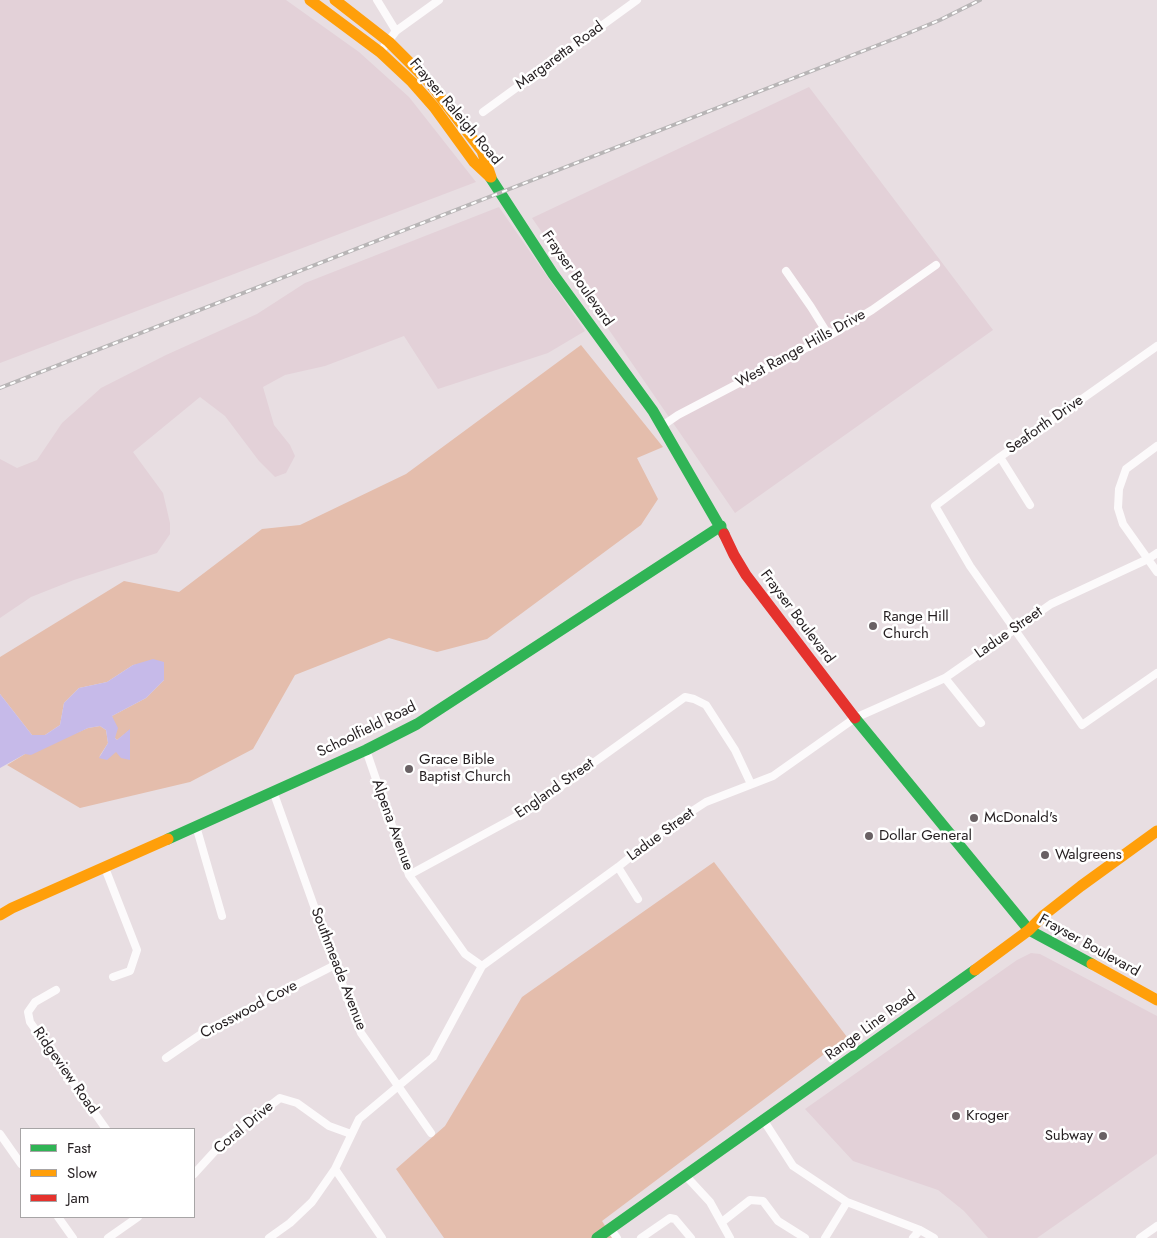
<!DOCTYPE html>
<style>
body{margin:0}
#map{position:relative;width:1157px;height:1238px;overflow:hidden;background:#e8dee2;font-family:Jost,sans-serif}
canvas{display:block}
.legend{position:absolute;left:20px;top:1128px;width:175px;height:90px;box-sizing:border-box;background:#fff;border:1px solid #a7a5a6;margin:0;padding:6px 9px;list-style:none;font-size:15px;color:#241e20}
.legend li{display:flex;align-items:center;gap:10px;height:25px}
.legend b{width:25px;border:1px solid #a7a5a6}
</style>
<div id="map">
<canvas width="1157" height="1238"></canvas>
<ul class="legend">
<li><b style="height:6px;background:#30b455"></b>Fast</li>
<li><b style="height:6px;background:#ff9f0a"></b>Slow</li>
<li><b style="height:6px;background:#e5322d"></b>Jam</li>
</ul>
</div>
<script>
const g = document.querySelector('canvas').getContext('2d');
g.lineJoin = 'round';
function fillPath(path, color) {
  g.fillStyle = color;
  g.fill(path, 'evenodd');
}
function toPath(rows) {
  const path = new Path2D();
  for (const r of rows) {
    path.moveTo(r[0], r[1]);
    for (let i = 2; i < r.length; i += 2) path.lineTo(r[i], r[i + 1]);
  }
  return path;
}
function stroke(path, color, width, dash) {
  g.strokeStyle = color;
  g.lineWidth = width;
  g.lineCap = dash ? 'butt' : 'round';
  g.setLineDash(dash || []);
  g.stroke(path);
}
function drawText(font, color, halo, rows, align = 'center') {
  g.font = font + ' Jost,sans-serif';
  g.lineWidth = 5;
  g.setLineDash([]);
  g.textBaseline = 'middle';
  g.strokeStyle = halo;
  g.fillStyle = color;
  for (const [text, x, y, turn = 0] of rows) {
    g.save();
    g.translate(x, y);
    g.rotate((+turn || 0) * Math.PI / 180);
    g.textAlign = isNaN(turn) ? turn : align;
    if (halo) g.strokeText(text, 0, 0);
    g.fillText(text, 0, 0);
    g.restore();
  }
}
fillPath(toPath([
 [0,0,286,0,359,52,409,97,476,182,0,363],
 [809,87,993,330,735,513,532,218],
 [499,207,585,331,548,353,438,389,404,336,325,366,285,375,263,387,274,425,290,445,295,456,286,473,275,477,259,461,225,416,200,397,133,452,163,493,170,523,170,534,157,553,74,580,31,597,0,618,0,459,17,468,37,460,62,423,101,388,166,355,257,314,305,283],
 [1031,953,1040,954,1157,1016,1157,1154,1037,1238,988,1238,964,1211,938,1190,853,1161,805,1109,1017,960]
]), '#e3d1d8');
fillPath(toPath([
 [581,345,663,447,637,458,658,499,641,525,487,639,437,652,389,638,295,675,253,749,190,782,80,808,7,765,25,754,88,728,100,726,106,730,108,743,99,757,130,730,117,740,115,738,112,716,146,698,164,680,163,662,133,665,107,682,79,688,64,703,60,725,45,735,32,735,0,694,0,657,124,581,179,592,262,529,300,525,406,474],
 [714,862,847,1037,602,1221,613,1238,444,1238,396,1169,445,1126,522,997]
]), '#e4bdac');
fillPath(toPath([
 [153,659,164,662,164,680,146,698,112,716,118,728,115,738,117,740,130,729,130,760,121,758,116,752,107,760,99,758,108,743,106,730,100,726,88,728,31,755,25,754,0,768,0,694,32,735,45,735,60,725,64,703,79,688,107,682,133,665]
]), '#c6bae9');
stroke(toPath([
 [377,0,396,31],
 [380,52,396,31,439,0],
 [483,112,637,0],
 [786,271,811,307,829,336],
 [1157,346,1000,457,935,506,970,566,1082,725,1157,673],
 [662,426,678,415,829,336,872,310,936,265],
 [1157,446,1126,469,1119,489,1118,508,1123,524,1157,572],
 [1000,457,1030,505],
 [945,678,981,723],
 [366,750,409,875,465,954,482,966],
 [273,791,335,965,361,1033,431,1133],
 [196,826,222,916],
 [618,867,638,899],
 [105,868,137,950,130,971,113,977],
 [409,875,525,812,685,697,694,699,706,705,735,750,751,784],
 [56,990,35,1002,28,1012,30,1022,106,1129],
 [166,1058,207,1030,335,965],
 [764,1121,793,1166,847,1202,920,1230,934,1238],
 [0,1134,21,1164],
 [335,1169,382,1238],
 [194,1174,225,1140,280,1098,297,1103,329,1126,351,1134],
 [685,1175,710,1202,730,1238],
 [58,1217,73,1238],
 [722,1222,750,1200,763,1201,778,1221,805,1238],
 [610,1228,617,1238],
 [108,1238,138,1217],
 [269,1238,290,1223,312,1202,335,1169,359,1119,433,1057,482,966,618,867,669,826,706,802,773,776,855,718,945,678,1051,604,1148,559,1157,553],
 [641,1238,670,1218,675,1219,691,1238],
 [825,1238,847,1202],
 [913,1238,920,1230],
 [1140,1238,1157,1226]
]), '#fcfafb', 8);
stroke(toPath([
 [490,177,553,274,653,411,724,534],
 [855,718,1029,930,1092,964],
 [168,839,366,750,417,724,721,526],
 [597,1238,975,970]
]), '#30b455', 11);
stroke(toPath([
 [310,0,380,52,412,82,434,107,474,162,490,177],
 [335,0,389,42,429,82,482,151,491,177],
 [0,915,12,908,168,839],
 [1092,964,1157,1000],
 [975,970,1029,930,1044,915,1081,886,1157,831]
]), '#ff9f0a', 11);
stroke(toPath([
 [724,534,734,555,746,575,855,718]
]), '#e5322d', 11);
const rail = toPath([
 [0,388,904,35,940,20,980,0]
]);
stroke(rail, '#b8b5b6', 4);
stroke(rail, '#fff', 2, [5.5]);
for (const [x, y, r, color] of [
 [873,626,5,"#696164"],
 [409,769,5,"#696164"],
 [974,818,5,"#696164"],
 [869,836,5,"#696164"],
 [1045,855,5,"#696164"],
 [956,1116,5,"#696164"],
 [1103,1136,5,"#696164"]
]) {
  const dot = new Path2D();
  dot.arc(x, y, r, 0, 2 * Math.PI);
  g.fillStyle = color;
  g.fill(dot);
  stroke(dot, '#fff', 2);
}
drawText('15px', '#241e20', '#fff', [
 ["Margaretta Road",560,56,-36],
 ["Frayser Raleigh Road",455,112,50],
 ["Frayser Boulevard",577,279,55],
 ["West Range Hills Drive",801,349,-29],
 ["Seaforth Drive",1045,425,-35],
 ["Frayser Boulevard",797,617,53],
 ["Ladue Street",1009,633,-35],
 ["Schoolfield Road",367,730,-26],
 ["England Street",555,789,-35],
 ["Alpena Avenue",392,825,70],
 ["Ladue Street",661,835,-36],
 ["Frayser Boulevard",1089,946,29],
 ["Southmeade Avenue",338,969,69],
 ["Crosswood Cove",249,1010,-28],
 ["Range Line Road",871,1026,-36],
 ["Ridgeview Road",65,1071,55],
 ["Coral Drive",244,1128,-40]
]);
drawText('15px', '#241e20', '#fff', [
 ["Range Hill",883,617],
 ["Church",883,634],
 ["Grace Bible",419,760],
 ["Baptist Church",419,777],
 ["McDonald's",984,818],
 ["Dollar General",879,836],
 ["Walgreens",1055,855],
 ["Kroger",966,1116],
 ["Subway",1093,1136,"right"]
], 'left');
</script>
